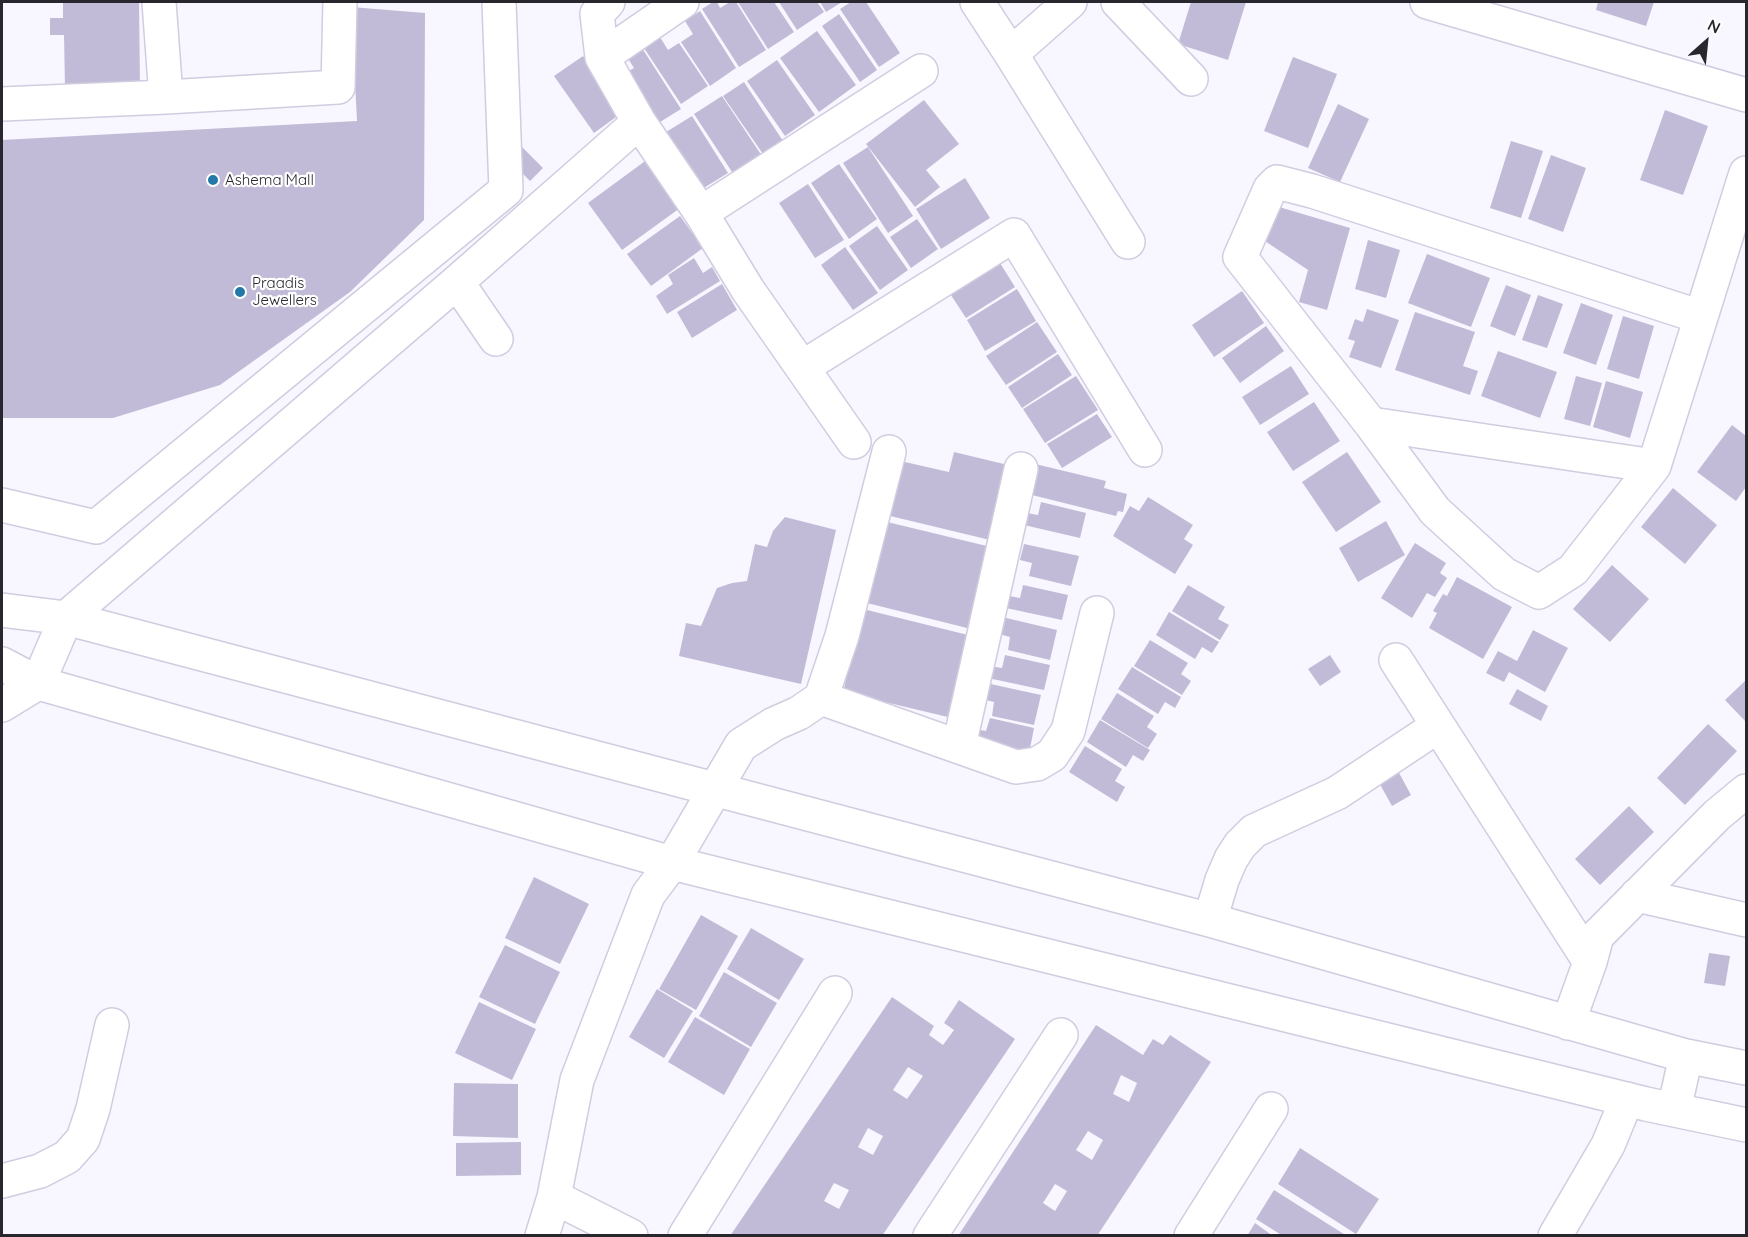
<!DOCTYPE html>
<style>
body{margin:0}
#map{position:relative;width:1748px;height:1237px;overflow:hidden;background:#f8f6fe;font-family:Quicksand,sans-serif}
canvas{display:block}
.frame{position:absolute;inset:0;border:3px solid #29272e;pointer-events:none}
.north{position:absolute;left:1676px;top:12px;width:60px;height:60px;-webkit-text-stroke:4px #fff;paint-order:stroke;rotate:27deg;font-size:16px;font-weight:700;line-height:24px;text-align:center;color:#29272e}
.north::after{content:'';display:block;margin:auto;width:21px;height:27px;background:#29272e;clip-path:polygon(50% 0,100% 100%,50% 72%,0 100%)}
</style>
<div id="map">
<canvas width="1748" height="1237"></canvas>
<div class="frame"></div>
<div class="north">N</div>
</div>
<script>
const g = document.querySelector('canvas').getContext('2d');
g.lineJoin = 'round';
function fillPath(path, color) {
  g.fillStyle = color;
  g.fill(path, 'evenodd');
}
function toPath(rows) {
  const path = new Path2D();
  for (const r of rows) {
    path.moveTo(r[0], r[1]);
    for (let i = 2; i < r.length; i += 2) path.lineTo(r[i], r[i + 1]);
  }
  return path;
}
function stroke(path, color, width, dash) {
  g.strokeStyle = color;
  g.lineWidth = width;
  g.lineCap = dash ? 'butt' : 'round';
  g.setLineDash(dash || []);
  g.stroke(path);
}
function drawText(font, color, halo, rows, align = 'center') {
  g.font = font + ' Quicksand,sans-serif';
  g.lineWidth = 4.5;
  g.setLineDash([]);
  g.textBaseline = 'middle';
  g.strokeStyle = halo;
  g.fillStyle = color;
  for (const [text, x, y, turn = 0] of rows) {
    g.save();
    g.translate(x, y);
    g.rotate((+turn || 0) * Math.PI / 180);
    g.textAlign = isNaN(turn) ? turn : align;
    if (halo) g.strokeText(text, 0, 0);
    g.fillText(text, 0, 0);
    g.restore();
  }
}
fillPath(toPath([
 [63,2,139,2,140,86,65,88,64,35,50,35,50,18,63,18],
 [713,2,717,2,720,8,730,2,736,2,766,50,739,67,702,9],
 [738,2,774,2,794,32,768,49],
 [779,2,817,2,824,12,797,30],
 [820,2,842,2,826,12],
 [851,2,866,2,900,53,879,67,840,9],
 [1191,2,1246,2,1228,60,1178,44],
 [1598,2,1654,2,1646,26,1596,10],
 [351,7,425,13,424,220,350,292,220,385,113,418,2,418,2,140,357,121],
 [700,11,736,68,710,86,681,42,693,34,685,21],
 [839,14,877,70,860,82,822,26],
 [817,31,856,85,819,112,780,58],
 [660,37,668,50,679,43,708,86,681,104,644,48],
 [642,48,681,109,652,127,620,76,634,68,627,57],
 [583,56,623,112,594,133,554,76],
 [1293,57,1337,74,1308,148,1264,131],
 [777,60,815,115,785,136,747,81],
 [744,82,783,141,763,154,723,96],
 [722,96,762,156,734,175,694,114],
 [924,100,959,144,926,170,940,187,915,207,866,144],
 [1338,104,1369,119,1340,182,1308,168],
 [1665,110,1708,126,1683,195,1640,180],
 [692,116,728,173,694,194,658,137],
 [1511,141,1543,151,1521,218,1490,208],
 [520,145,543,168,530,181,507,158],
 [868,147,913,216,888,233,843,163],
 [1551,155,1586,168,1563,232,1528,219],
 [652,156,687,203,622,250,588,203],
 [839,164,877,219,849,239,811,183],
 [965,178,990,218,941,249,916,209],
 [808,184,844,240,815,258,779,203],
 [1269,204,1350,228,1327,310,1299,302,1308,270,1259,237],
 [680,216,703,248,651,286,627,254],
 [917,219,938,249,911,268,890,237],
 [877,226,908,270,880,290,849,246],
 [1368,240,1400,250,1386,298,1355,289],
 [845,247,878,293,853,310,821,265],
 [1427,254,1490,278,1471,327,1408,303],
 [995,255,1015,287,966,318,945,286],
 [694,258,703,273,712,267,720,281,667,314,656,296,673,284,668,275],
 [722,284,737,310,692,338,677,312],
 [1506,285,1531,295,1515,336,1490,326],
 [1017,289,1036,321,985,351,967,320],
 [1242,291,1264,323,1214,357,1192,325],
 [1538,295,1563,304,1547,348,1522,340],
 [1581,303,1613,315,1596,365,1563,353],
 [1367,309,1399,320,1381,368,1349,357,1355,341,1348,339,1355,319,1363,322],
 [1415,312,1475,332,1463,366,1478,371,1470,395,1395,370],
 [1623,316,1654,326,1639,379,1607,369],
 [1037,322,1057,352,1006,385,986,356],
 [1266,326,1284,351,1240,383,1222,358],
 [1498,351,1557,372,1540,418,1481,396],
 [1058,354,1072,375,1022,408,1008,387],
 [1291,366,1309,394,1260,425,1242,397],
 [1076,376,1098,410,1045,443,1023,409],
 [1576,376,1602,383,1590,426,1564,419],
 [1606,381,1643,392,1630,438,1593,427],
 [1314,402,1340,441,1293,471,1267,432],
 [1097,414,1112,437,1062,468,1047,444],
 [1732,425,1746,436,1746,487,1736,501,1697,472],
 [954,452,1008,465,990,540,882,514,896,460,949,472],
 [1347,452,1381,502,1336,532,1302,482],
 [1031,463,1106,481,1104,488,1127,494,1123,512,1118,511,1116,516,1024,493],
 [1673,488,1717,525,1685,564,1641,527],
 [1148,497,1193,525,1184,539,1193,545,1175,574,1113,536,1130,506,1139,511],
 [1041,502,1086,513,1080,538,1024,525,1027,513,1038,515],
 [785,517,836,530,801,684,679,656,686,623,701,626,717,588,732,583,747,581,755,544,767,547,773,531],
 [883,521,991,547,971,629,863,602],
 [1386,521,1405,555,1358,582,1339,548],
 [1415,543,1446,563,1440,573,1447,578,1435,597,1427,593,1412,618,1381,598],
 [1024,544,1079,556,1071,586,1029,576,1032,563,1020,560],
 [1612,565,1649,599,1610,642,1573,609],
 [1457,577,1512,607,1483,659,1429,628,1437,613,1433,611,1443,594,1447,596],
 [1023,585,1068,595,1062,620,1006,608,1009,596,1020,598],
 [1188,585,1225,607,1218,619,1229,625,1220,640,1172,611],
 [863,609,972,636,952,718,843,692],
 [1169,612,1219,642,1212,653,1202,647,1195,659,1156,635],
 [1002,617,1057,630,1050,660,1008,650,1010,637,999,634],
 [1533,630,1568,648,1545,692,1509,672,1504,682,1486,673,1498,651,1517,661],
 [1150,640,1188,663,1181,674,1191,681,1182,695,1134,666],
 [1005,655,1050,665,1044,690,988,678,990,666,1002,668],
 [1330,655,1341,672,1320,686,1308,669],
 [1132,667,1181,697,1175,708,1165,702,1158,714,1118,689],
 [1746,680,1746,722,1725,700],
 [986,683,1041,695,1034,725,992,716,994,702,982,699],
 [1517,689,1548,706,1541,721,1509,704],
 [1117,693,1154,716,1147,727,1157,734,1148,748,1101,719],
 [990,718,1034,728,1029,754,972,741,975,729,986,731],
 [1100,720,1150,750,1143,761,1133,755,1126,767,1087,742],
 [1708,724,1737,751,1685,805,1657,778],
 [1085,746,1122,769,1115,781,1125,787,1117,802,1069,772],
 [1397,769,1411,795,1392,806,1377,779],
 [1629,806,1654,832,1600,885,1575,859],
 [534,877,589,904,560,964,505,938],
 [701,915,738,936,696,1010,659,989],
 [751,928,804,959,779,1000,727,969],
 [505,945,560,972,535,1024,479,997],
 [1709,953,1730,956,1725,986,1704,983],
 [724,972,777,1003,751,1047,699,1016],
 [657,989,693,1011,664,1058,629,1037],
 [892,997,934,1026,929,1035,943,1045,954,1030,944,1023,959,1000,1015,1039,882,1236,730,1236],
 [908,1067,923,1076,907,1099,893,1090],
 [868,1128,883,1136,873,1155,858,1147],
 [834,1183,849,1190,839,1209,824,1201],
 [479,1002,536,1029,512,1080,455,1053],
 [695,1017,750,1049,724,1095,668,1062],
 [1096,1025,1143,1055,1153,1039,1163,1045,1170,1035,1211,1062,1097,1236,958,1236],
 [1121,1075,1137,1083,1129,1102,1113,1094],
 [1088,1131,1103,1140,1092,1160,1076,1150],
 [1055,1184,1067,1191,1055,1211,1043,1203],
 [454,1083,518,1084,518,1138,453,1136],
 [521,1142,521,1175,456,1176,456,1143],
 [1300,1148,1379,1199,1356,1234,1278,1184],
 [1274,1190,1347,1236,1283,1236,1256,1219],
 [1255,1223,1273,1236,1247,1236]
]), '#c2bbd8');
const minor = toPath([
 [159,2,166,97],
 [608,2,597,14,602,57,639,122,701,213,748,290,854,442],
 [977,2,1011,54],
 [1070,2,1011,54,1128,242],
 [1118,2,1191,79],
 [1427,2,1746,95],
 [602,57,682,2],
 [2,104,166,97,338,87,340,2],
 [701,213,921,71],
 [457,282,496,339],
 [1701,317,1312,191,1277,182,1270,189,1240,257,1371,424,1435,511,1504,574,1539,592,1573,570,1654,466,1701,317,1746,173],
 [803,367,1014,235,1145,450],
 [1371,424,1654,466],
 [2,505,96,527,506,190,499,2],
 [2,610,66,618,1210,920,1686,1056,1746,1068],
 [1396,660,1590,962],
 [2,664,38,683,672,863,1646,1104,1746,1125],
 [821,698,1016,767,1037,764,1052,755,1068,731,1097,613],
 [2,705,38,683,66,618,457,282,639,122],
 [959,746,1021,469],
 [1637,895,1746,920],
 [1210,920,1222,880,1231,859,1240,845,1254,831,1337,793,1438,726],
 [1568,1023,1590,962,1597,936,1717,815,1746,791],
 [1674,1110,1686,1056],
 [2,1181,40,1171,67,1157,83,1139,93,1109,112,1025],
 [554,1197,631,1236],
 [542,1236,554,1197,577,1080,648,895,672,863,741,745,774,724,799,713,821,698,842,636,889,452],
 [685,1236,835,993],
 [930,1236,1061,1035],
 [1191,1236,1271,1109],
 [1555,1236,1608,1145,1627,1099]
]);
stroke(minor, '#d1cce0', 36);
stroke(minor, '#fff', 33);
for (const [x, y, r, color] of [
 [213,180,6,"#2378a8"],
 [240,292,6,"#2378a8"]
]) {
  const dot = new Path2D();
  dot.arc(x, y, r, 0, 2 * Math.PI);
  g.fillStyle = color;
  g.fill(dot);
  stroke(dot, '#fff', 2);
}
drawText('15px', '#29272e', '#fff', [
 ["Ashema Mall",225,180],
 ["Praadis",252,283],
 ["Jewellers",252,300]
], 'left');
</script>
